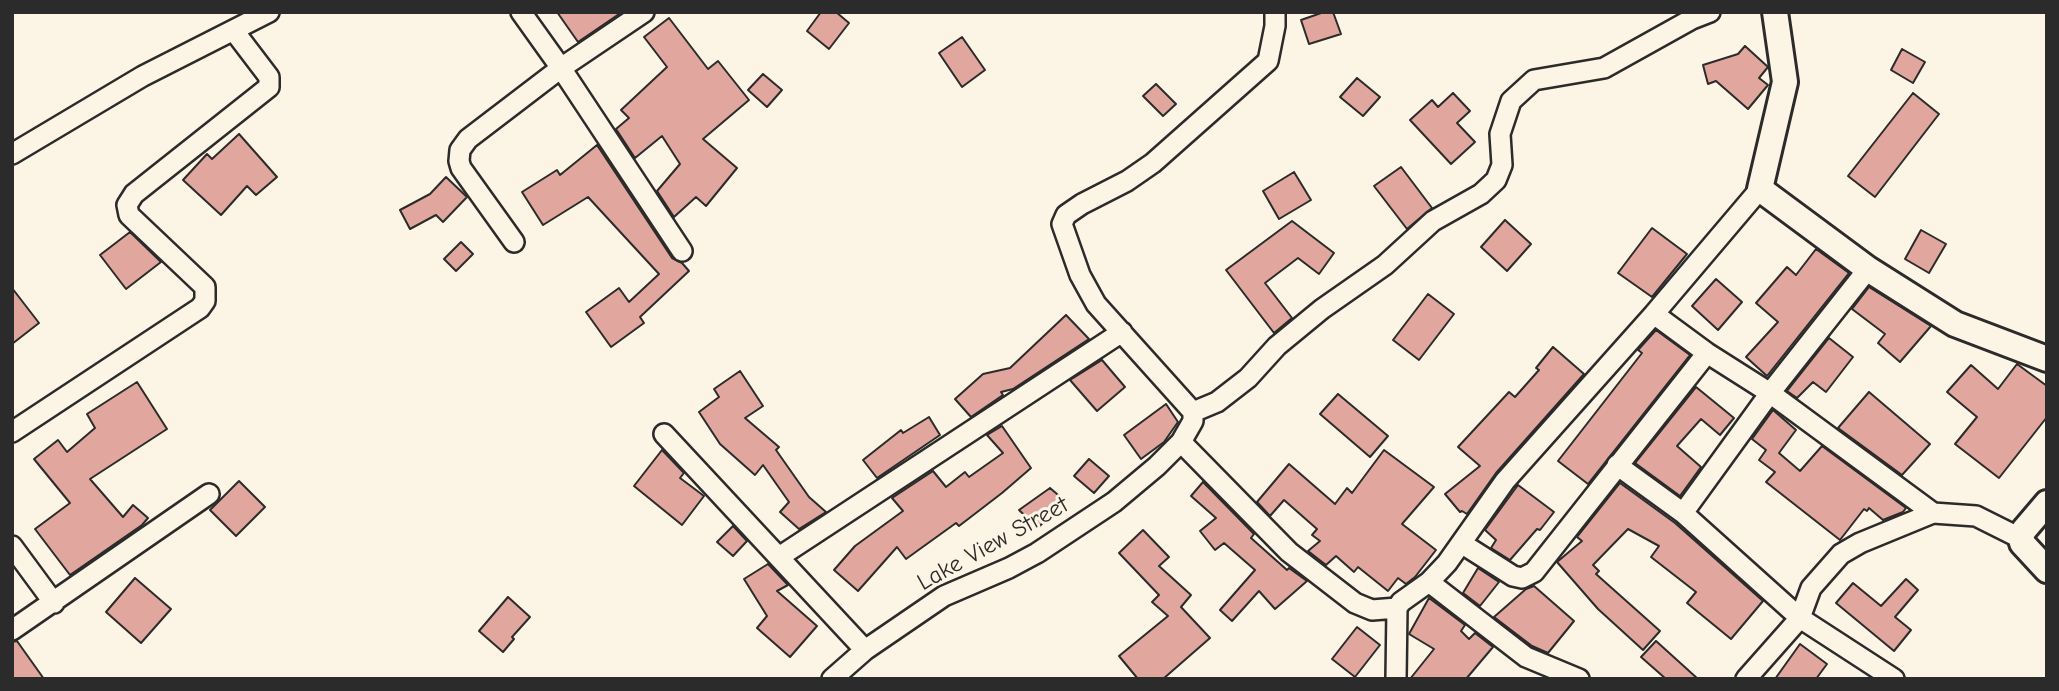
<!DOCTYPE html>
<style>
body{margin:0}
#map{position:relative;width:2059px;height:691px;overflow:hidden;background:#fcf5e5;font-family:"Comic Neue",sans-serif}
canvas{display:block}
.frame{position:absolute;inset:0;border:14px solid #2b2b2b;pointer-events:none}
</style>
<div id="map">
<canvas width="2059" height="691"></canvas>
<div class="frame"></div>
</div>
<script>
const g = document.querySelector('canvas').getContext('2d');
g.lineJoin = 'round';
function fillPath(path, color) {
  g.fillStyle = color;
  g.fill(path, 'evenodd');
}
function toPath(rows) {
  const path = new Path2D();
  for (const r of rows) {
    path.moveTo(r[0], r[1]);
    for (let i = 2; i < r.length; i += 2) path.lineTo(r[i], r[i + 1]);
  }
  return path;
}
function stroke(path, color, width, dash) {
  g.strokeStyle = color;
  g.lineWidth = width;
  g.lineCap = dash ? 'butt' : 'round';
  g.setLineDash(dash || []);
  g.stroke(path);
}
function drawText(font, color, halo, rows, align = 'center') {
  g.font = font + ' "Comic Neue",sans-serif';
  g.lineWidth = 6;
  g.setLineDash([]);
  g.textBaseline = 'middle';
  g.strokeStyle = halo;
  g.fillStyle = color;
  for (const [text, x, y, turn = 0] of rows) {
    g.save();
    g.translate(x, y);
    g.rotate((+turn || 0) * Math.PI / 180);
    g.textAlign = isNaN(turn) ? turn : align;
    if (halo) g.strokeText(text, 0, 0);
    g.fillText(text, 0, 0);
    g.restore();
  }
}
const building = toPath([
 [557,12,622,12,578,42,557,12],
 [821,12,836,12,849,23,829,49,807,31,821,12],
 [1324,12,1333,12,1341,34,1309,44,1301,20,1324,12],
 [669,18,708,69,718,61,749,100,703,139,737,168,706,206,696,197,674,217,657,191,680,164,662,136,635,158,616,129,629,118,621,110,667,67,644,37,669,18],
 [962,37,985,70,962,87,939,53,962,37],
 [1745,46,1768,67,1759,78,1768,85,1748,109,1716,81,1708,84,1703,65,1738,54,1745,46],
 [1902,49,1925,62,1913,83,1891,70,1902,49],
 [763,74,782,90,767,107,748,90,763,74],
 [1357,78,1380,97,1363,116,1340,97,1357,78],
 [1156,84,1176,104,1163,116,1143,96,1156,84],
 [1453,93,1470,111,1457,123,1475,142,1451,164,1410,120,1432,100,1438,107,1453,93],
 [1913,93,1939,114,1875,197,1848,176,1913,93],
 [239,134,277,177,256,195,247,186,221,215,183,180,207,154,212,159,239,134],
 [597,145,672,258,682,263,689,271,640,317,644,323,611,347,586,312,619,288,629,302,659,274,588,197,543,225,522,192,557,170,560,175,597,145],
 [1401,167,1432,208,1407,229,1374,186,1401,167],
 [1294,172,1311,200,1279,219,1263,191,1294,172],
 [446,177,467,197,443,222,436,215,410,229,400,210,430,194,446,177],
 [1505,220,1531,244,1507,271,1481,247,1505,220],
 [1292,221,1334,253,1319,274,1298,258,1265,283,1292,318,1274,333,1226,270,1292,221],
 [1652,228,1687,254,1652,297,1618,273,1652,228],
 [1921,230,1946,244,1929,273,1905,259,1921,230],
 [130,232,161,262,126,289,100,255,130,232],
 [461,242,473,254,456,271,444,259,461,242],
 [1816,249,1849,273,1767,376,1746,357,1778,322,1756,303,1787,267,1796,275,1816,249],
 [1716,279,1742,302,1718,330,1692,306,1716,279],
 [1869,287,1931,326,1900,362,1878,343,1885,334,1852,309,1869,287],
 [12,288,39,323,12,344,12,288],
 [1428,294,1454,314,1419,360,1393,340,1428,294],
 [1066,315,1089,339,1013,389,1001,392,1003,395,971,417,955,399,983,374,1010,368,1066,315],
 [1656,330,1690,355,1588,484,1558,461,1642,353,1638,350,1656,330],
 [1829,338,1853,357,1826,392,1813,382,1797,398,1787,391,1829,338],
 [1553,347,1584,374,1496,473,1467,514,1462,511,1460,512,1445,494,1480,466,1458,447,1509,392,1515,397,1539,370,1536,368,1553,347],
 [1102,360,1125,387,1097,411,1070,380,1102,360],
 [2017,364,2047,386,2047,417,1999,478,1955,444,1977,417,1947,392,1971,365,1998,389,2017,364],
 [740,371,763,406,745,418,779,447,776,450,809,497,826,512,799,529,780,512,789,502,763,465,755,475,720,444,699,412,719,397,714,389,740,371],
 [137,382,167,429,90,479,123,517,133,505,148,518,142,525,70,575,35,529,70,503,34,459,58,440,67,452,95,428,87,414,137,382],
 [1696,387,1734,418,1720,435,1701,419,1677,446,1701,467,1680,496,1635,463,1696,387],
 [1869,392,1930,444,1902,475,1838,428,1869,392],
 [1338,394,1388,436,1370,457,1320,414,1338,394],
 [1166,404,1178,422,1164,442,1141,459,1124,435,1166,404],
 [1773,410,1796,430,1779,453,1800,471,1822,446,1906,508,1903,512,1883,520,1869,508,1867,511,1864,509,1840,540,1766,482,1775,472,1759,460,1766,450,1752,439,1773,410],
 [929,417,940,435,877,478,863,460,901,430,903,433,929,417],
 [1002,426,1031,468,1002,493,959,526,956,523,906,559,897,547,858,591,834,570,855,546,903,511,892,498,933,471,946,487,965,472,969,477,1003,453,987,435,1002,426],
 [662,450,684,473,680,478,704,496,682,525,634,486,662,450],
 [1384,450,1434,487,1402,524,1436,550,1415,577,1406,584,1398,578,1388,591,1358,567,1354,572,1336,556,1326,565,1308,551,1320,541,1312,535,1317,529,1284,500,1270,516,1257,502,1289,464,1335,504,1347,488,1352,493,1384,450],
 [1089,459,1109,476,1094,493,1074,476,1089,459],
 [239,481,265,507,236,536,210,510,239,481],
 [1203,482,1254,534,1251,538,1287,570,1289,568,1307,581,1275,609,1259,591,1232,621,1220,610,1255,570,1224,543,1215,550,1200,531,1216,518,1191,496,1203,482],
 [1620,483,1675,523,1763,601,1731,639,1687,603,1696,592,1651,557,1659,546,1628,529,1593,565,1599,571,1596,574,1660,631,1643,650,1598,609,1557,562,1582,541,1577,537,1620,483],
 [1518,485,1554,512,1540,530,1537,529,1510,560,1491,548,1496,540,1485,530,1518,485],
 [1050,488,1064,500,1038,528,1019,510,1050,488],
 [733,526,747,541,733,556,717,542,733,526],
 [1143,530,1169,557,1159,566,1191,595,1181,607,1210,638,1163,679,1138,679,1119,656,1168,616,1152,602,1159,595,1119,553,1143,530],
 [768,564,788,585,777,591,817,626,790,657,757,628,767,616,744,579,768,564],
 [1478,568,1499,582,1480,606,1463,593,1478,568],
 [135,578,171,609,141,643,106,612,135,578],
 [1906,579,1918,590,1895,617,1911,630,1894,651,1836,603,1853,583,1881,606,1906,579],
 [1534,586,1574,621,1548,653,1532,646,1494,617,1526,589,1534,586],
 [508,597,530,617,512,637,514,639,503,652,479,631,508,597],
 [1429,598,1465,625,1461,631,1469,639,1475,633,1493,647,1466,679,1410,679,1434,649,1409,634,1429,598],
 [1357,627,1380,645,1355,677,1332,659,1357,627],
 [17,641,44,679,12,679,12,642,17,641],
 [1656,641,1698,679,1666,679,1641,657,1656,641],
 [1800,644,1827,664,1816,679,1775,679,1800,644]
]);
fillPath(building, '#e1a79f');
stroke(building, '#2b2b2b', 2);
const minor = toPath([
 [521,12,561,68,644,12],
 [12,154,143,76,269,12],
 [514,242,461,168,459,161,460,150,468,139,561,68,682,251],
 [1654,314,1707,353,1770,393,1933,513],
 [1193,412,1217,402,1248,378,1277,346,1322,309,1385,265,1433,221,1481,194,1496,180,1502,165,1500,134,1511,101,1534,80,1604,68,1692,19,1710,12],
 [12,432,200,308,205,301,205,287,129,215,127,205,134,194,269,87,269,77,234,31],
 [664,434,865,650],
 [1181,442,1289,552,1355,603,1372,610,1397,608,1401,602,1429,582,1447,563,1505,481,1654,314,1760,189],
 [1617,465,1683,513,1800,618,1894,679],
 [1683,513,1770,393,1868,269],
 [1461,543,1513,576,1522,578,1534,572,1707,353],
 [12,546,54,603],
 [779,557,1122,332],
 [1429,582,1526,657,1579,679],
 [12,630,209,494],
 [832,679,865,650,944,596,1009,568,1037,553,1114,502,1157,466,1181,442,1193,421,1193,412,1096,304,1080,275,1062,224,1066,215,1082,204,1127,181,1153,163,1268,61,1275,26,1275,12],
 [1396,679,1397,608],
 [1746,679,1800,618,1811,588,1841,554,1860,543,1933,513,1976,516,2022,539]
]);
const tertiary = toPath([
 [1775,12,1785,82,1760,189,1868,269,1955,324,2047,359],
 [2047,503,2024,530,2021,537,2022,543,2047,570]
]);
stroke(minor, '#2b2b2b', 24);
stroke(tertiary, '#2b2b2b', 30);
stroke(minor, '#fcf5e5', 19);
stroke(tertiary, '#fcf5e5', 24);
drawText('24px', '#2b2b2b', '#fcf5e5', [
 ["Lake View Street",993,544,-29]
]);
</script>
